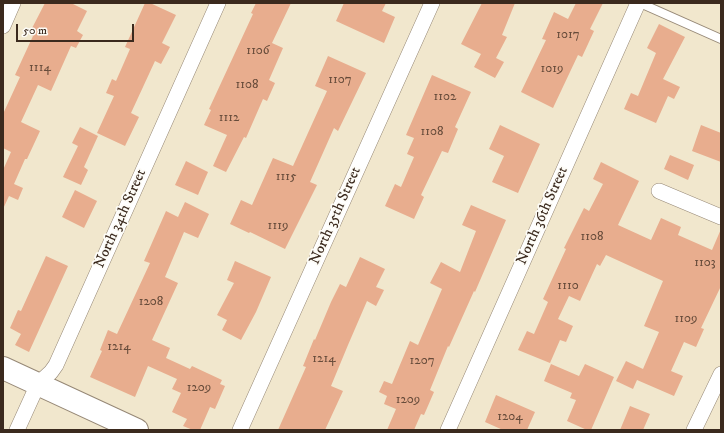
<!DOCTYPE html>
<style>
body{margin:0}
#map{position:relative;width:724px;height:433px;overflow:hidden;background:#f1e7cd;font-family:"IM FELL DW Pica",serif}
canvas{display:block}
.frame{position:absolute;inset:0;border:4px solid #3b2a1e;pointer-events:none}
.scale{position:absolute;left:16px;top:24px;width:118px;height:18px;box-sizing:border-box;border:2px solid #3b2a1e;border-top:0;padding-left:5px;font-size:12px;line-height:14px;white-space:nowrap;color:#3b2a1e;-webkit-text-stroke:3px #fdfcf7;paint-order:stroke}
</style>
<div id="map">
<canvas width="724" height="433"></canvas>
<div class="frame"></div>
<div class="scale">50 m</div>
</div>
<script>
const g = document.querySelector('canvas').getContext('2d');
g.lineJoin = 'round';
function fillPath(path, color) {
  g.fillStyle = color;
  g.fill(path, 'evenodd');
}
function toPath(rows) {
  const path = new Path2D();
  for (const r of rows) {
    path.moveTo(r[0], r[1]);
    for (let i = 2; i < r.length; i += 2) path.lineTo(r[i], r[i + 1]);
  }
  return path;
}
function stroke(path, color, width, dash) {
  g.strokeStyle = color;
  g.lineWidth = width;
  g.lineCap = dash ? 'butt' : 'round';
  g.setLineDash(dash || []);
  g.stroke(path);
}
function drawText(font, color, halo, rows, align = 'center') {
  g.font = font + ' "IM FELL DW Pica",serif';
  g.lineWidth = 3.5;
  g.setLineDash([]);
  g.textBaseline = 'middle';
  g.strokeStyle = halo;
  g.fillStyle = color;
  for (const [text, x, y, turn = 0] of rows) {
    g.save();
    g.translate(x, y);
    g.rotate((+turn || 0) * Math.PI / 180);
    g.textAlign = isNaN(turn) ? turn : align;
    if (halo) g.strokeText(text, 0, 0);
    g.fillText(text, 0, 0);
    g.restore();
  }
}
fillPath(toPath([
 [45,3,71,3,87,11,77,31,83,35,76,48,71,46,51,91,38,85,21,122,40,131,27,159,25,159,14,184,23,188,18,200,9,196,3,209,3,170,11,152,3,148,3,114,20,77,15,75,33,36,29,34],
 [145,3,150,3,176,15,162,43,170,47,161,64,155,61,131,113,139,117,125,146,97,133,114,96,106,93,112,79,116,81,130,49,125,47],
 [256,3,291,3,272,43,283,48,269,80,275,83,267,101,263,99,246,138,244,137,226,172,213,166,227,135,204,125,211,110,209,109,253,14,251,13],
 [344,3,386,3,382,11,395,17,384,43,336,21],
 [482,3,515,3,502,35,507,37,496,58,504,62,495,78,474,67,481,54,461,44],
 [576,3,603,3,590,29,594,31,582,57,578,55,553,108,521,92,546,40,542,39,554,12,568,19],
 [659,24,685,37,663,79,680,87,674,99,668,96,656,123,624,109,631,93,638,96,656,53,647,48],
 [328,56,366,73,338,131,334,128,310,182,317,185,285,249,250,232,249,233,230,224,241,200,252,205,273,158,293,166,327,91,315,86],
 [432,75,471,92,455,127,458,129,448,153,442,151,421,195,424,197,414,219,385,206,395,184,401,187,414,157,407,154,414,138,406,135],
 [500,125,540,144,518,193,492,182,504,156,489,149],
 [701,125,721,133,721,162,692,151],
 [80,127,98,136,84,167,88,170,81,185,63,177,78,146,72,143],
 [670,155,694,165,688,180,664,169],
 [186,161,208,172,198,195,175,185],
 [601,162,639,181,618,225,651,240,661,218,681,227,678,235,712,250,721,229,721,286,701,328,704,329,696,347,684,342,671,371,683,376,674,396,637,380,633,389,616,381,626,361,643,369,659,332,644,326,663,281,606,255,600,266,597,264,580,301,569,296,558,319,573,326,566,342,560,340,550,363,518,350,527,331,534,334,548,302,543,299,566,249,564,248,584,208,589,211,603,184,593,179],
 [75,190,97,201,84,228,62,217],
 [185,202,209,214,198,238,184,232,165,277,178,283,152,340,170,348,166,358,190,369,192,366,222,380,220,384,225,386,215,409,210,407,200,430,193,430,183,426,187,419,172,412,181,393,172,389,177,379,148,366,135,397,90,377,102,351,100,350,108,330,117,334,150,263,144,261,166,211,178,217],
 [471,205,506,220,475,292,474,291,449,347,448,346,430,390,434,392,424,415,421,414,414,430,387,430,396,409,384,404,387,396,379,392,384,381,392,384,410,341,418,345,442,289,430,283,441,262,460,272,476,231,462,225],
 [46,256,68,266,29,352,15,345,21,334,10,328,18,310,21,311],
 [360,257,385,269,376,287,384,290,376,306,367,301,348,345,331,386,343,391,325,430,278,430,306,367,303,366,314,339,315,340,331,302,340,284,346,287],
 [235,261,271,277,256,312,241,340,222,330,227,320,217,315,234,283,227,280],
 [551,364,579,376,585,364,614,377,591,430,587,430,567,421,576,400,570,398,572,393,544,381],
 [496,395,535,412,527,430,503,430,485,422],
 [630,406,650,414,643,430,620,430]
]), '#e8ad8e');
const lane = toPath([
 [640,3,721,39]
]);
const street = toPath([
 [3,26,13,3],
 [659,191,721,217],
 [17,430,38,384,51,372,56,365,218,3],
 [240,430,432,3],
 [448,430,638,3],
 [694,430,721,374]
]);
const secondary = toPath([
 [3,368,137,430]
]);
stroke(lane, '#968876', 10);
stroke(street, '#968876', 16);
stroke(secondary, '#968876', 24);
stroke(lane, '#fff', 8);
stroke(street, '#fff', 15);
stroke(secondary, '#fff', 22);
drawText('13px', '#664b3a', null, [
 ["1017",568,35],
 ["1106",258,51],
 ["1114",40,68],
 ["1019",552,69],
 ["1107",340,80],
 ["1108",247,85],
 ["1102",445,97],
 ["1112",229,118],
 ["1108",432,132],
 ["1115",286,177],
 ["1119",278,226],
 ["1108",592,237],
 ["1103",705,263],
 ["1110",568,286],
 ["1208",151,302],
 ["1109",686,319],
 ["1214",119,347],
 ["1214",324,359],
 ["1207",422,361],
 ["1209",199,388],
 ["1209",408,400],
 ["1204",510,417]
]);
drawText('15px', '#3b2a1e', '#fdfcf7', [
 ["North 35th Street",336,216,-66],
 ["North 36th Street",543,216,-66],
 ["North 34th Street",121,219,-66]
]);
</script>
